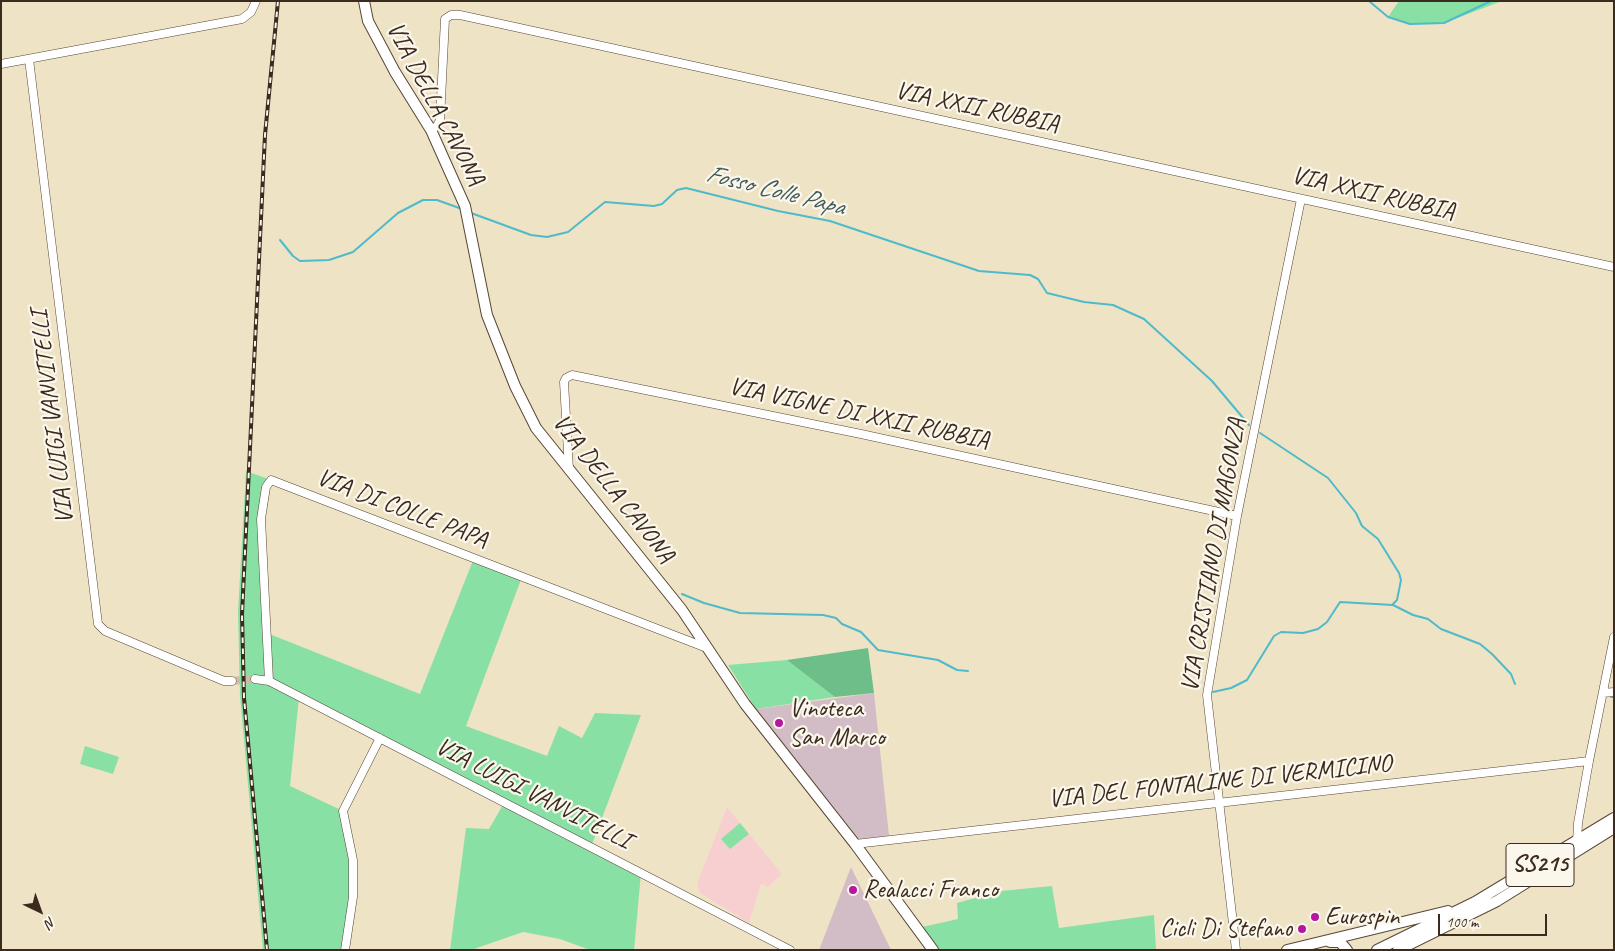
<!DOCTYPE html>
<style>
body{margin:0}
#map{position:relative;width:1615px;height:951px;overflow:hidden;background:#efe3c5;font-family:Caveat,sans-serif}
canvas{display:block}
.frame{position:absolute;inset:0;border:2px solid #3b2a1e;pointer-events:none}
.north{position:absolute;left:15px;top:886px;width:50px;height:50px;-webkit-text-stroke:4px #fbf7ec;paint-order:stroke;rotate:138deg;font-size:14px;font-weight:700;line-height:20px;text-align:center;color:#3b2a1e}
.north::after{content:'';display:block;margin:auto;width:18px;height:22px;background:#3b2a1e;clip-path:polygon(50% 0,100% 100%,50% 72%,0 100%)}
.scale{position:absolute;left:1438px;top:914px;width:109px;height:22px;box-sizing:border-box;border:2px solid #3b2a1e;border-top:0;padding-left:6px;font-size:15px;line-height:18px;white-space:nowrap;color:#3b2a1e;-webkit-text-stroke:4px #fbf7ec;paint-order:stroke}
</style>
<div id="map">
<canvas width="1615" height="951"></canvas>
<div class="frame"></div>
<div class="north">N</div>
<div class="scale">100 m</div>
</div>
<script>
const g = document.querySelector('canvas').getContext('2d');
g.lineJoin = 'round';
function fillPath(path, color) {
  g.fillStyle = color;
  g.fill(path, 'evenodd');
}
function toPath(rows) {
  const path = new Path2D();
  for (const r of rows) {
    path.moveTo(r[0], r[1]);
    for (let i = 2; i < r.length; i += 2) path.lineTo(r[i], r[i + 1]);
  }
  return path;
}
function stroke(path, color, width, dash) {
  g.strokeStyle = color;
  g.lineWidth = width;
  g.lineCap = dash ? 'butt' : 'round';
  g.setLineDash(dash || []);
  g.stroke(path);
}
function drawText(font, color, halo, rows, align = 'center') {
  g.font = font + ' Caveat,sans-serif';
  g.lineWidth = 4.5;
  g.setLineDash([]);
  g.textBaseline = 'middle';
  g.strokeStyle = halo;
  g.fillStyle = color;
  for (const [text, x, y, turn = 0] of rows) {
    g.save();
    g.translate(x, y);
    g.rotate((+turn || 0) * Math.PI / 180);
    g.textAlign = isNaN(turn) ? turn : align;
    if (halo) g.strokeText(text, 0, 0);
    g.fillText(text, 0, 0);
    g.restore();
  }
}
fillPath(toPath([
 [727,807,782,874,768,887,761,884,749,923,700,893,697,884]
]), '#f7cfd1');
fillPath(toPath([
 [874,693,889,836,859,839,756,709],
 [851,867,891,950,819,950]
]), '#d2bdc6');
fillPath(toPath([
 [1399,1,1502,1,1444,23,1410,24,1388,17],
 [246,471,271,480,261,519,267,633,420,694,474,558,522,577,466,726,547,756,559,726,582,738,595,713,641,715,591,847,641,873,634,950,590,950,560,939,523,932,471,950,450,950,466,828,489,829,504,803,299,697,290,786,343,811,353,860,345,950,263,950,240,696,238,612],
 [787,660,813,678,835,697,756,709,728,665],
 [85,746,119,757,113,774,80,764],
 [740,823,749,834,730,849,721,839],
 [1052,886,1059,928,1154,915,1156,950,940,950,922,927,958,919,957,903,1001,891]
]), '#89e0a4');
fillPath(toPath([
 [868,648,874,693,835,697,787,660]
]), '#6ebe8a');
stroke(toPath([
 [1369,1,1388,17,1410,24,1444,23,1491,1],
 [471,213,531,235,547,237,568,232,605,202,654,206,662,204,677,190,686,188,778,211,830,221,979,271,1030,275,1038,279,1047,293,1084,302,1113,305,1144,319,1212,381,1249,425],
 [280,240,293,256,300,261,329,260,353,252,398,213,423,200,437,200,462,209],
 [1260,433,1328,478,1356,513,1362,526,1378,539,1399,573,1401,580,1397,600,1393,604],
 [682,594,704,603,740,613,823,615,836,618,842,624,861,632,878,650,938,660,957,670,968,671],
 [1213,692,1231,688,1247,680,1274,636,1281,632,1303,633,1318,629,1327,622,1340,602,1393,605,1413,615,1428,619,1441,629,1480,644,1492,654,1511,674,1515,684],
 [1611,697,1614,697]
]), '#4ebaca', 2);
stroke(toPath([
 [232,681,255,679]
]), '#cbbea4', 8, [8, 4]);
const minor = toPath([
 [29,59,98,624,105,631,224,681,232,681],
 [1,64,242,19,251,12,256,1],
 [431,130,437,126,440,120,445,19,451,15,460,15,1614,267],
 [569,470,564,382,566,378,572,375,861,434,1237,516],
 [255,679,269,681,790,950],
 [269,681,261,519,266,487,271,480,707,648],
 [1603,693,1614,692],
 [1577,843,1578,823,1589,761,1614,637],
 [855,844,1589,761],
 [345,950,353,897,353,860,343,811,380,738],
 [1236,950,1207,695,1237,516,1301,199]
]);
const major = toPath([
 [364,1,368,21,395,72,431,130,465,206,487,315,515,386,536,428,682,610,745,704,855,844,933,950],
 [1330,942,1340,942,1347,950],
 [1287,950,1448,911],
 [1377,950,1475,902,1614,818],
 [1398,950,1497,901,1614,828]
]);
stroke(minor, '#564637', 9);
stroke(major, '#564637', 12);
stroke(minor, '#fff', 8);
stroke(major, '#fff', 10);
const rail = toPath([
 [267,950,244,698,242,614,265,135,278,1]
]);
stroke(rail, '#3b2a1e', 4);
stroke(rail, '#fbf7ec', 2, [5.5]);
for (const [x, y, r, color] of [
 [779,723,5,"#b5179e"],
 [853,890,5,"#b5179e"],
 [1315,917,5,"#b5179e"],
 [1302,929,5,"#b5179e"]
]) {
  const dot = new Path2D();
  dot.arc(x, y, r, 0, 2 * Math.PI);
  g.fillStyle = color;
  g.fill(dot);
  stroke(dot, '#fbf7ec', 2);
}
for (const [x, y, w] of [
 [1540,865,68]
]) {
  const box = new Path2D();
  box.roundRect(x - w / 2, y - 21.5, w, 43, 4);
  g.fillStyle = '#fbf7ec';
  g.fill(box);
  stroke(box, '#3b2a1e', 1);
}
drawText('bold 24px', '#3b2a1e', null, [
 ["SS215",1540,865]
]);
drawText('25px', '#3b2a1e', '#fbf7ec', [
 ["VIA DELLA CAVONA",435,104,62],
 ["VIA XXII RUBBIA",977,108,12],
 ["VIA XXII RUBBIA",1373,194,13],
 ["VIA VIGNE DI XXII RUBBIA",859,414,12],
 ["VIA LUIGI VANVITELLI",53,417,-97],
 ["VIA DELLA CAVONA",613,489,52],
 ["VIA DI COLLE PAPA",402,509,21],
 ["VIA CRISTIANO DI MAGONZA",1214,555,-80],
 ["VIA DEL FONTALINE DI VERMICINO",1220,782,-6],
 ["VIA LUIGI VANVITELLI",533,794,27]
]);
drawText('25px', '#3b2a1e', '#fbf7ec', [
 ["Vinoteca",789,709],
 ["San Marco",789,738],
 ["Realacci Franco",863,890],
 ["Eurospin",1325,917],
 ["Cicli Di Stefano",1292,929,"right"]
], 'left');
drawText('italic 26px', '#425c5a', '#fbf7ec', [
 ["Fosso Colle Papa",775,191,14]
]);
</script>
